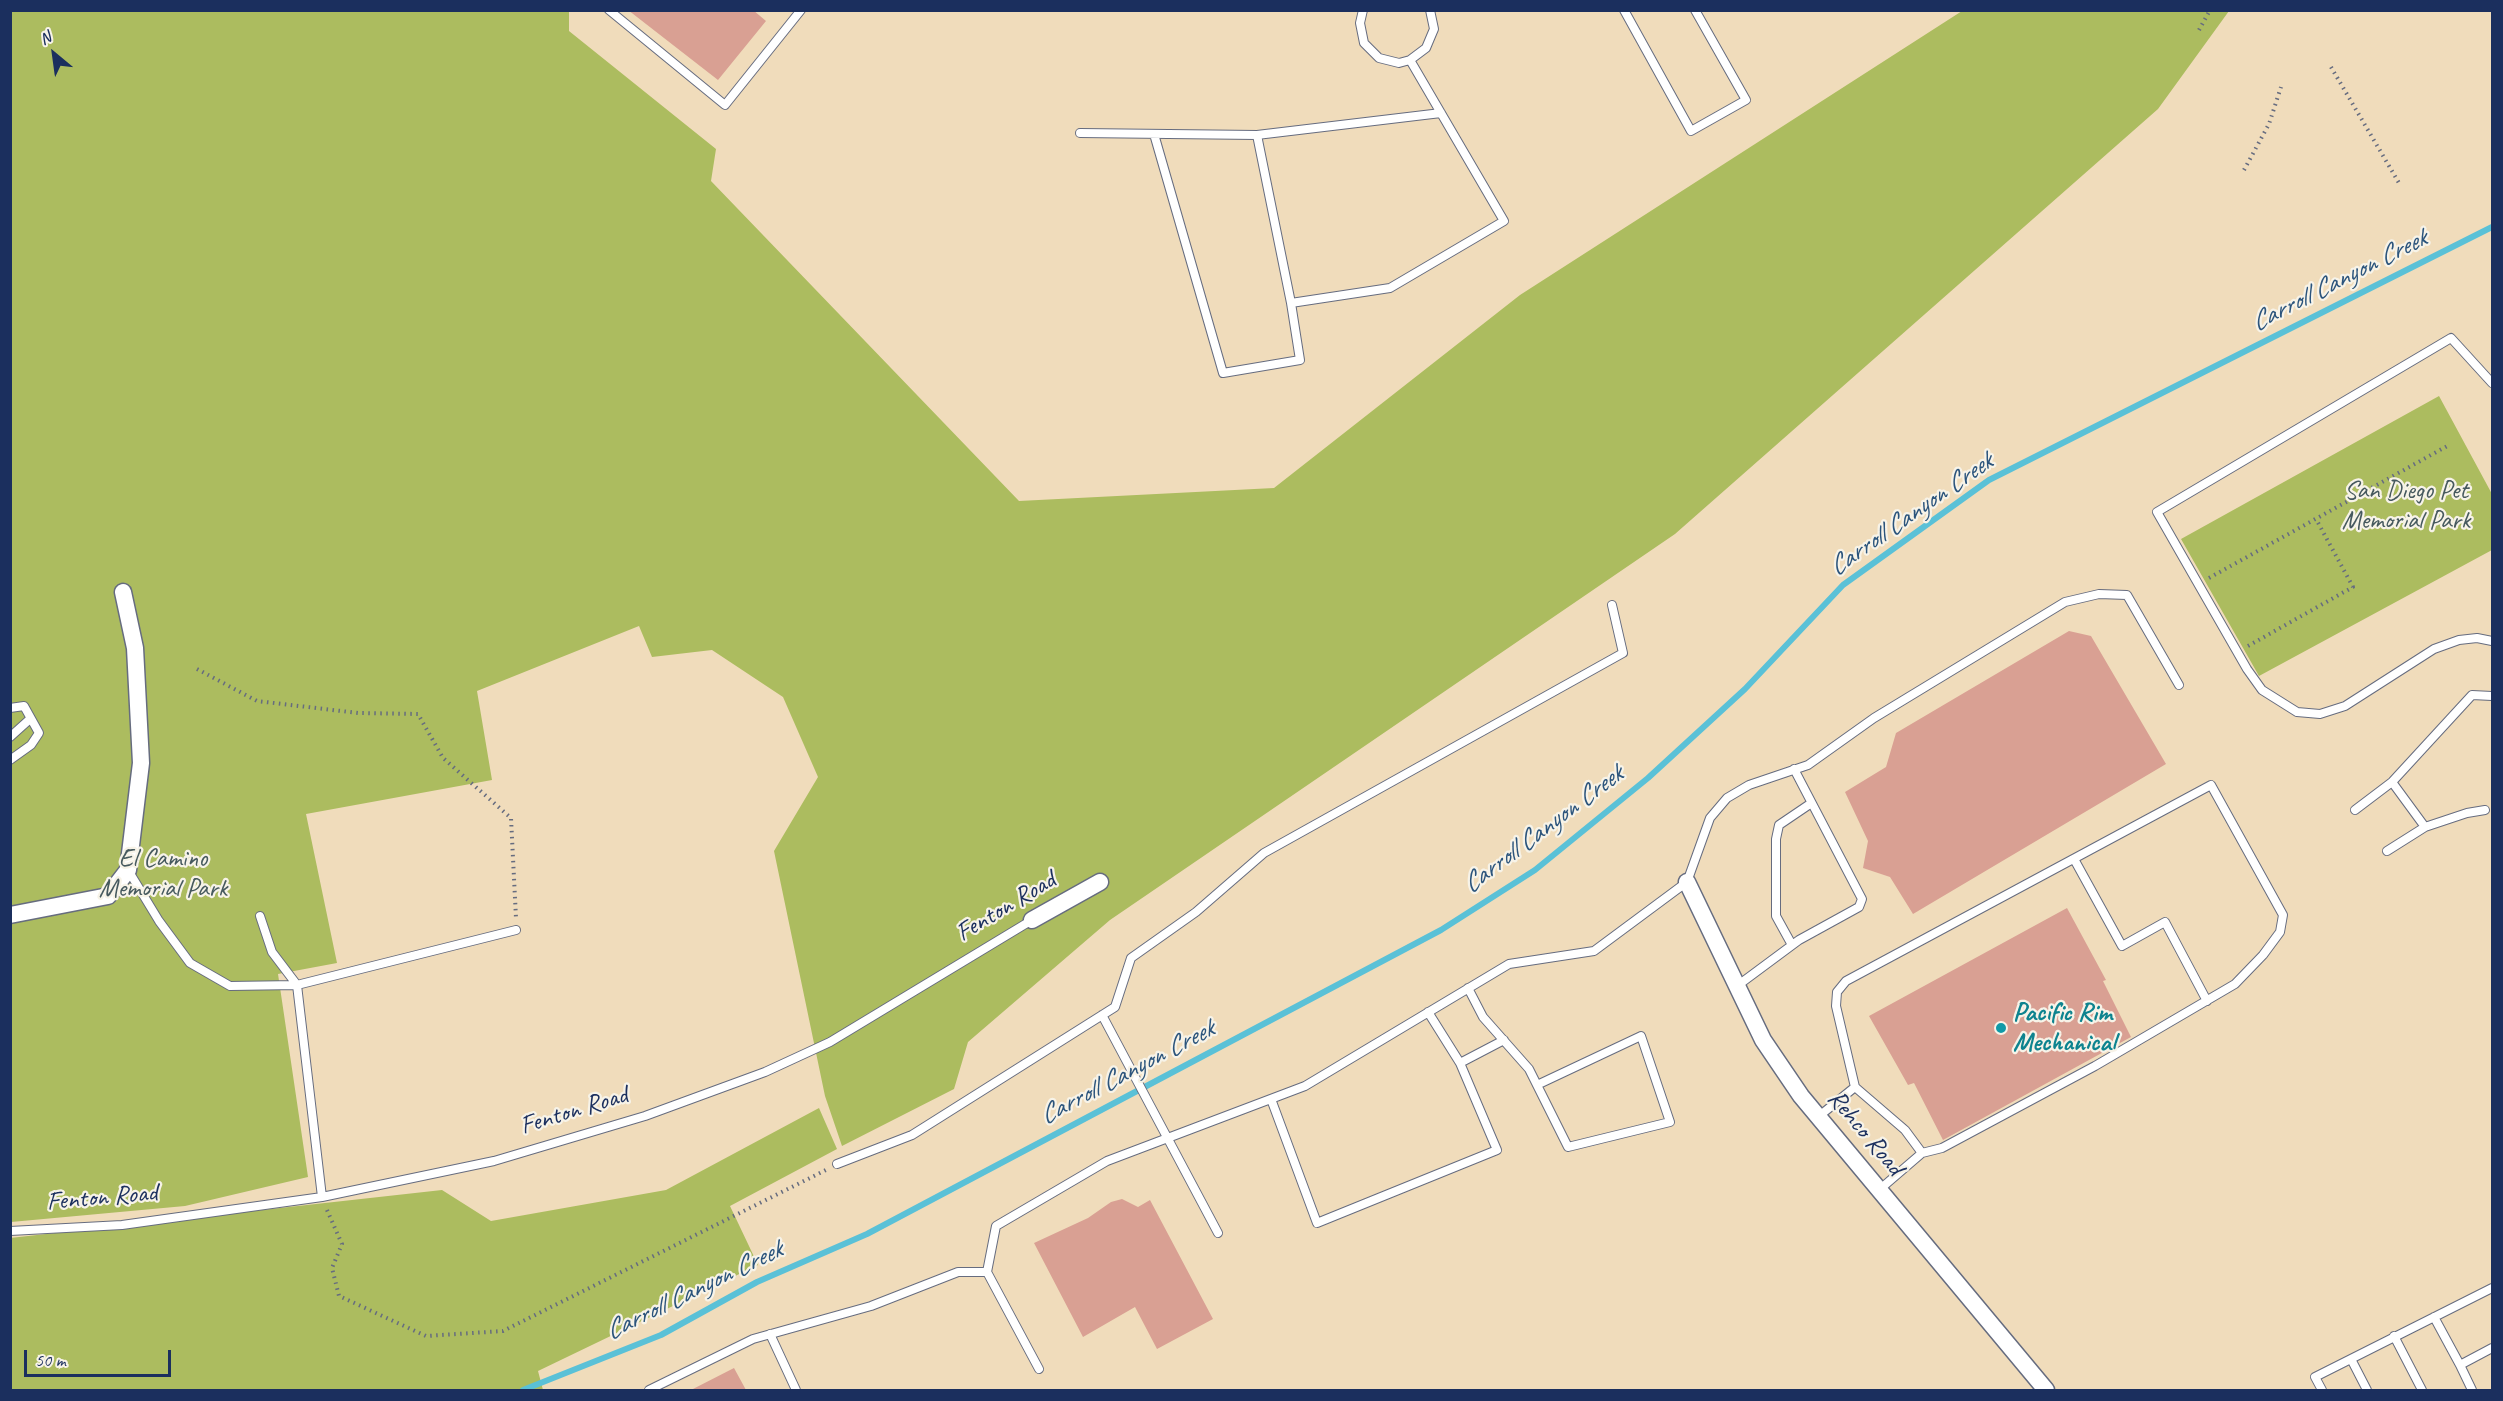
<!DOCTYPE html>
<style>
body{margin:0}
#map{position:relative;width:2503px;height:1401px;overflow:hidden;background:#f0dcbb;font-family:Caveat,sans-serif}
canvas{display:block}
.frame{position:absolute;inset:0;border:12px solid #1b2f5e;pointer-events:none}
.north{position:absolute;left:24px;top:24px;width:60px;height:60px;-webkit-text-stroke:4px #f7f3e8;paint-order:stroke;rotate:331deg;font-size:16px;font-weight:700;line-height:24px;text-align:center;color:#1b2f5e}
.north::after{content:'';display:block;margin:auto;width:21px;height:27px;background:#1b2f5e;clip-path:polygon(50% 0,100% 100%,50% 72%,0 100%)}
.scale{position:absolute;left:24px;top:1350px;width:147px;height:27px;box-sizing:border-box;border:3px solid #1b2f5e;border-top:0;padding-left:8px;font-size:18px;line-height:21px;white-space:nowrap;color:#1b2f5e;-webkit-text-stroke:4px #f7f3e8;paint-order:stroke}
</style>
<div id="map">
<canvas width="2503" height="1401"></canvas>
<div class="frame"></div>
<div class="north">N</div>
<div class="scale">50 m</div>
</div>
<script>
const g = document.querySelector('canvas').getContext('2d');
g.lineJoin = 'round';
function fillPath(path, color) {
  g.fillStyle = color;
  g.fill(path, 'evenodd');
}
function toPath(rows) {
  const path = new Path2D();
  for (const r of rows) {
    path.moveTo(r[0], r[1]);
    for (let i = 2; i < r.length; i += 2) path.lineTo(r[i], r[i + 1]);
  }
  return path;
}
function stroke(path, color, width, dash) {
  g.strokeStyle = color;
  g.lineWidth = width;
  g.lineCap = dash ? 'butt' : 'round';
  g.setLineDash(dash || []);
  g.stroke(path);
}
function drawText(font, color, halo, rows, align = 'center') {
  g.font = font + ' Caveat,sans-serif';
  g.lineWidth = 4.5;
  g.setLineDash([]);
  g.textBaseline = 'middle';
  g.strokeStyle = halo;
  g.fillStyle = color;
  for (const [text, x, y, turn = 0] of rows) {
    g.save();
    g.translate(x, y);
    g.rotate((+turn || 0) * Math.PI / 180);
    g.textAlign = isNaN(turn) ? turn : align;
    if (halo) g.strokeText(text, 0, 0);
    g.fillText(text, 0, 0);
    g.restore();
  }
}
fillPath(toPath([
 [11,11,569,11,569,31,716,149,711,181,1019,501,1274,488,1520,295,1962,11,2229,11,2158,109,1675,534,1110,920,968,1042,954,1089,842,1146,825,1096,774,851,818,777,783,697,712,650,652,657,639,626,477,691,492,780,306,814,337,963,278,974,308,1177,185,1206,11,1222],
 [2439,396,2492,494,2492,550,2259,676,2181,539],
 [819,1108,837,1149,730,1206,758,1265,538,1371,543,1390,11,1390,10,1238,442,1190,491,1221,666,1190]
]), '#acbc5f');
stroke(toPath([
 [523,1390,661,1335,757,1282,867,1234,1441,930,1535,870,1648,778,1745,689,1843,585,1989,480,2492,227]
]), '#5ac1d7', 6);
fillPath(toPath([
 [628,10,753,10,766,21,718,80],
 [2069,631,2091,636,2166,764,1913,914,1890,877,1863,868,1868,841,1845,792,1886,767,1896,733],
 [2067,908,2106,980,2103,981,2131,1037,1943,1140,1914,1083,1908,1085,1869,1016],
 [1122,1199,1138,1207,1150,1200,1213,1319,1157,1349,1135,1307,1083,1337,1034,1243,1088,1218,1111,1202],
 [734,1368,746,1390,691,1390]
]), '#d9a093');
const lane = toPath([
 [609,10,725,105,801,10],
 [1363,10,1360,23,1364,43,1379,58,1399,63,1410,60,1426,48,1434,29,1430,10],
 [1624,10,1691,131,1746,100,1695,10],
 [1410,60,1504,221,1390,288,1291,303,1257,135,1441,113],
 [1080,133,1257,135],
 [1154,134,1223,373,1300,360,1291,303],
 [2492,383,2451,338,2157,512,2247,669,2262,690,2297,712,2320,714,2345,706,2434,649,2459,640,2477,638,2492,641],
 [10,708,24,706,39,733,31,745,10,760],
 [10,737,30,719],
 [2355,810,2392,782,2472,695,2492,696],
 [2425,827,2467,813,2485,810],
 [2387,851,2425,827,2392,782],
 [2074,859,2122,946,2165,922,2207,1001],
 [128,870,159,921,190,963,230,986,297,985,516,930],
 [260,916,272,952,297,985,322,1197],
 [1792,945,1776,916,1776,839,1779,825,1810,804],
 [1737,986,1799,940,1859,907,1862,899,1794,769],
 [1468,988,1483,1017,1529,1069,1568,1147,1670,1122,1641,1036,1537,1085],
 [1102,1015,1218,1233],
 [1460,1063,1504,1040],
 [1855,1087,1905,1130,1922,1153],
 [1271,1099,1317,1223,1497,1150,1460,1063,1428,1012],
 [1818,1117,1855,1087,1836,1006,1837,992,1846,981,2211,785,2283,915,2280,932,2263,955,2235,984,2095,1066,1942,1148,1922,1153,1879,1190],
 [837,1164,912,1135,1115,1007,1131,958,1196,912,1264,853,1623,653,1612,605],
 [10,1231,122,1225,322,1197,494,1161,645,1116,765,1072,830,1042,1032,920],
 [2434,1317,2460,1365],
 [770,1334,796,1390],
 [2394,1336,2422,1390],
 [2351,1359,2367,1390],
 [1039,1369,987,1272,996,1226,1107,1161,1305,1086,1509,964,1594,951,1687,882,1710,818,1727,798,1749,785,1808,765,1874,718,2065,602,2099,594,2127,595,2179,685],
 [649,1390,753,1339,871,1306,958,1272,987,1272],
 [2322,1390,2315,1377,2492,1288],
 [2472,1390,2460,1365,2492,1348]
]);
const street = toPath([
 [1687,882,1763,1040,1801,1096,2046,1390],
 [10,915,108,896,128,870,141,763,135,648,123,592],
 [1032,920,1100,882]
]);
stroke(lane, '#666c7f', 10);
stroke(street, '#666c7f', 19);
stroke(toPath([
 [2199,30,2210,10],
 [2331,67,2399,183],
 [2244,170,2269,124,2281,87],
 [2209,578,2449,445],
 [2248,646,2353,587,2316,519],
 [197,669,257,701,358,713,418,714,443,758,511,818,516,918],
 [327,1210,342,1244,332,1268,339,1296,426,1336,503,1331,826,1170]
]), '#666c7f', 4, [1.5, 4.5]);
stroke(lane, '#fff', 8);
stroke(street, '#fff', 16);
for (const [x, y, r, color] of [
 [2001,1028,6,"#0f9aa8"]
]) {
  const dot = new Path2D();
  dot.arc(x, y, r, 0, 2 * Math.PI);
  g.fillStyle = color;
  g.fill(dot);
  stroke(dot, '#f7f3e8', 2);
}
drawText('26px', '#46595e', '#f7f3e8', [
 ["San Diego Pet",2406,491],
 ["Memorial Park",2406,521],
 ["El Camino",163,859],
 ["Memorial Park",163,889]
]);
drawText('26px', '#1b2f5e', '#f7f3e8', [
 ["Fenton Road",1006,907,-31],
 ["Fenton Road",574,1111,-17],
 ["Rehco Road",1865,1133,50],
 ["Fenton Road",102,1198,-5]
]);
drawText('bold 26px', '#0d838f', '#f7f3e8', [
 ["Pacific Rim",2013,1013],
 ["Mechanical",2013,1043]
], 'left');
drawText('italic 27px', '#2b547c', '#f7f3e8', [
 ["Carroll Canyon Creek",2339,281,-27],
 ["Carroll Canyon Creek",1911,515,-35],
 ["Carroll Canyon Creek",1543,830,-37],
 ["Carroll Canyon Creek",1127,1073,-28],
 ["Carroll Canyon Creek",694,1291,-26]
]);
</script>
